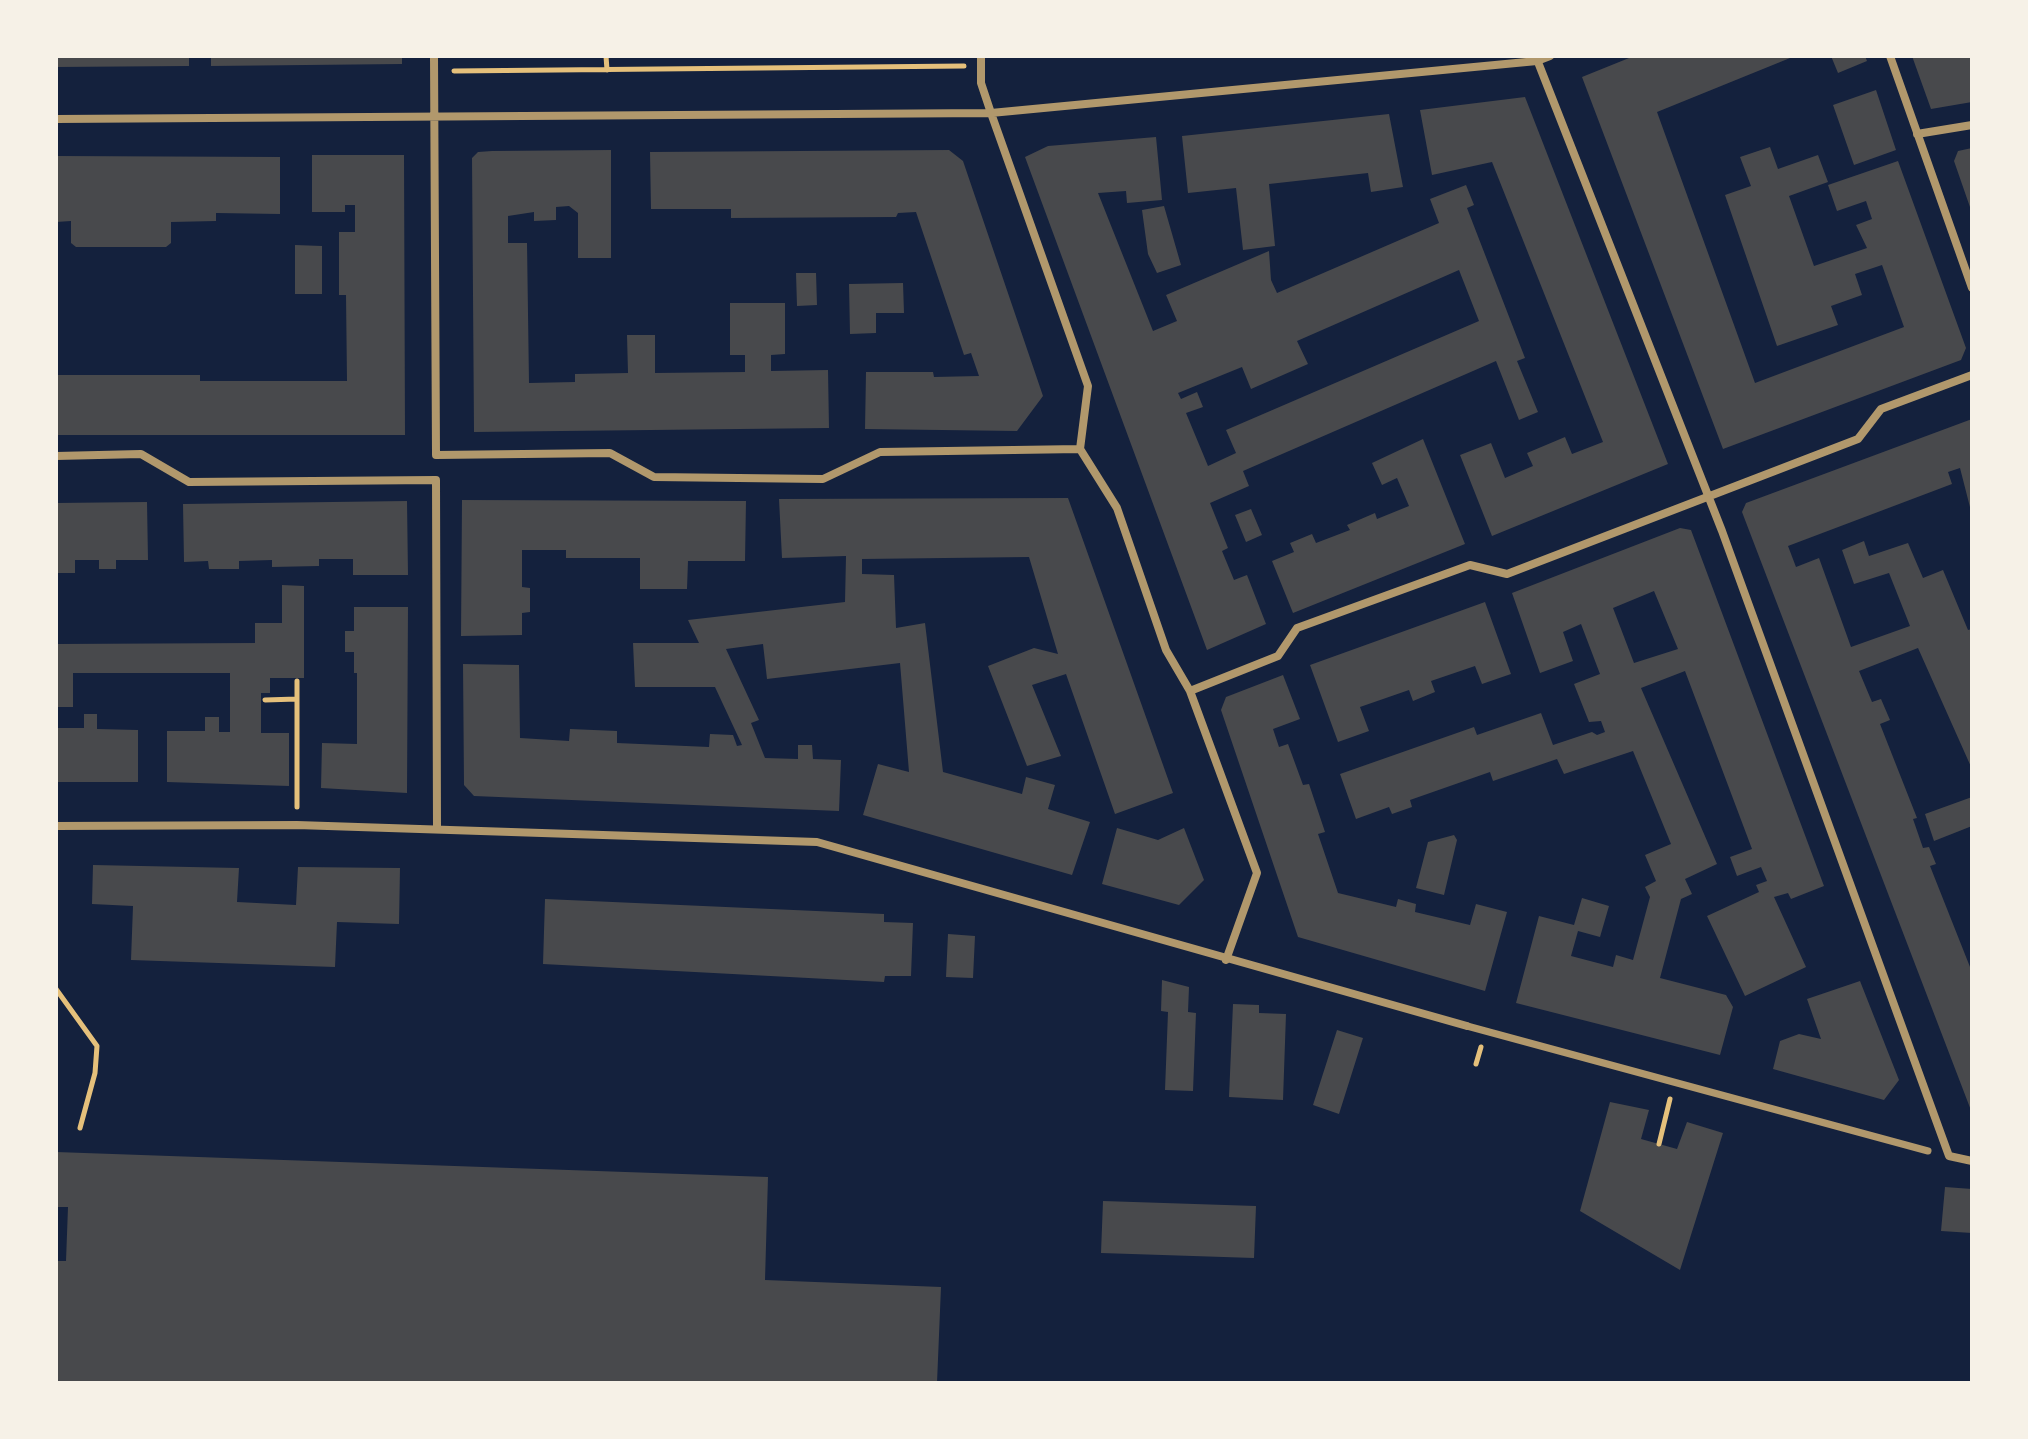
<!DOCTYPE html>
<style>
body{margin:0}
#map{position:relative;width:2028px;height:1439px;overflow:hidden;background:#14213d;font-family:"Times New Roman",serif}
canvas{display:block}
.frame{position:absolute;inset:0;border:58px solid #f6f1e7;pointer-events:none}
</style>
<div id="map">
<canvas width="2028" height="1439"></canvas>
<div class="frame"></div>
</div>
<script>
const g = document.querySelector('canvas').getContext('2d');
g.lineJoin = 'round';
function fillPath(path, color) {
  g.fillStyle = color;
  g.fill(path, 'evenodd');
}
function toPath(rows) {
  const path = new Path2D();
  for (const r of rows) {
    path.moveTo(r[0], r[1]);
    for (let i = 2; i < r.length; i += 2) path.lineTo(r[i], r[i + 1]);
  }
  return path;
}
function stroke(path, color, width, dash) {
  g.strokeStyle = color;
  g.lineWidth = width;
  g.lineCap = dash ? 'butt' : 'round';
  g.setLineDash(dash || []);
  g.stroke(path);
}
fillPath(toPath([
 [56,56,189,56,189,66,56,67],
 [211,56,402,56,402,64,211,66],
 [1634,56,1795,56,1657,112,1755,383,1904,327,1882,265,1855,274,1862,295,1831,306,1838,325,1777,346,1725,195,1751,186,1740,157,1770,147,1778,169,1818,155,1828,182,1789,196,1814,266,1867,248,1856,225,1872,219,1866,201,1837,211,1828,185,1898,161,1966,348,1961,360,1723,449,1582,77],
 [1831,56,1865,56,1867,61,1838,73],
 [1912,56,1972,56,1972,102,1931,109],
 [1876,90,1896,150,1854,165,1833,105],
 [1525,97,1668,464,1492,536,1460,455,1491,443,1505,478,1533,466,1527,453,1565,437,1572,454,1603,442,1492,162,1432,175,1420,110],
 [1389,114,1403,187,1371,192,1368,173,1269,184,1275,246,1243,250,1236,188,1188,193,1182,136],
 [1156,137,1162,200,1127,203,1126,191,1098,193,1153,331,1177,321,1166,295,1269,251,1271,280,1277,293,1439,223,1430,199,1466,185,1474,205,1467,208,1525,358,1517,361,1538,412,1519,420,1496,361,1243,471,1249,486,1210,503,1228,548,1222,551,1234,580,1247,575,1266,624,1207,650,1025,157,1048,146],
 [1459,270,1479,321,1226,430,1236,453,1208,466,1186,413,1203,407,1197,392,1181,399,1178,393,1242,367,1251,389,1308,364,1297,341],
 [1972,148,1972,210,1971,210,1954,161,1958,151],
 [611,150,611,258,578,258,578,213,569,206,556,207,556,220,534,221,534,212,508,216,508,243,527,243,529,383,575,382,575,374,628,373,627,335,655,335,655,373,745,372,745,355,730,355,730,303,785,303,785,354,771,355,771,371,828,370,829,428,474,432,472,158,478,152,492,151],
 [949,150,963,161,1043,396,1017,431,865,429,866,372,933,372,934,377,979,376,971,353,964,355,916,212,898,213,896,217,731,218,731,209,651,209,650,152],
 [312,155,404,155,405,435,56,435,56,375,200,375,200,381,347,381,346,295,339,295,339,232,355,232,355,205,345,205,345,212,312,212],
 [56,156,280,157,280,214,216,213,216,221,171,222,171,243,166,247,76,247,71,243,71,221,56,222],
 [1164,206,1181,265,1157,273,1148,254,1142,210],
 [295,245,322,246,322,294,295,294],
 [796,273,816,273,817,305,797,306],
 [903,283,904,313,876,313,876,333,850,334,849,284],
 [1972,419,1972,515,1960,468,1948,472,1952,484,1788,546,1796,567,1819,558,1851,647,1910,626,1889,573,1854,584,1842,550,1864,541,1869,556,1908,543,1923,578,1943,570,1968,630,1972,629,1972,769,1918,648,1859,671,1872,702,1881,699,1890,720,1880,724,1917,818,1913,819,1923,848,1929,847,1936,864,1930,866,1972,972,1972,1113,1742,512,1746,503],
 [1423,439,1465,544,1293,613,1272,561,1294,552,1290,543,1312,534,1316,543,1350,530,1347,525,1375,513,1377,519,1409,506,1397,478,1382,485,1372,463],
 [1068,498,1173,793,1115,814,1066,674,1032,685,1061,756,1027,766,988,666,1034,648,1058,654,1029,557,862,559,862,574,894,575,896,628,925,623,943,772,1022,794,1026,777,1055,785,1048,809,1090,822,1072,875,863,815,878,764,909,772,900,663,767,679,763,644,726,649,759,720,751,723,765,758,798,759,798,745,812,745,813,759,841,760,839,811,474,796,464,785,463,664,519,665,520,738,569,741,570,729,617,731,617,743,709,747,710,734,733,735,737,746,742,745,715,687,635,687,633,643,699,643,688,620,845,602,846,556,782,558,779,499],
 [462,500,746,501,745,561,688,561,687,589,640,589,640,558,566,558,566,550,522,550,522,587,530,588,530,612,522,613,522,635,461,636],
 [407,501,408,575,353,575,353,559,319,559,319,566,272,567,272,560,239,561,239,569,209,569,208,561,184,562,183,504],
 [147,502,148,560,116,560,116,569,99,569,99,560,75,560,75,573,56,573,56,503],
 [1251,509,1262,535,1246,542,1235,515],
 [1680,528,1691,530,1824,886,1791,899,1788,893,1774,897,1806,967,1745,996,1707,916,1759,892,1756,885,1767,881,1761,867,1737,876,1730,857,1752,849,1685,671,1641,688,1717,864,1685,879,1692,894,1681,899,1660,978,1726,995,1733,1007,1720,1055,1516,1003,1539,916,1574,925,1582,898,1609,906,1600,937,1578,931,1571,956,1613,967,1616,955,1633,960,1650,897,1645,887,1656,881,1645,855,1671,844,1633,751,1564,774,1557,759,1493,781,1490,772,1410,800,1412,807,1392,814,1389,807,1356,819,1340,774,1474,727,1477,735,1541,713,1553,745,1592,732,1597,735,1605,732,1601,721,1589,722,1574,684,1600,674,1581,624,1563,632,1573,661,1540,673,1512,593],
 [1654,591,1678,649,1634,663,1613,608],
 [282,585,304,586,304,678,270,678,270,693,261,693,261,733,289,733,289,786,167,782,167,731,205,731,205,717,219,717,219,732,230,732,230,673,73,673,73,707,56,707,56,644,255,643,255,623,282,623],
 [1485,602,1511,674,1482,684,1475,666,1431,681,1435,692,1413,701,1409,690,1360,707,1369,731,1338,742,1310,665],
 [354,607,408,607,407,793,321,788,322,743,357,744,357,673,354,673,354,652,345,652,345,631,354,631],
 [1283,675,1300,719,1273,729,1279,747,1288,744,1303,785,1309,784,1325,832,1318,834,1338,893,1396,907,1398,899,1416,904,1415,912,1470,925,1476,904,1507,912,1485,991,1298,937,1221,710,1226,697],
 [84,714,97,714,97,729,138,730,138,782,56,782,56,728,84,728],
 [1972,797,1972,826,1934,841,1925,814],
 [1117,828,1158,840,1184,828,1204,880,1179,905,1102,884],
 [1454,835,1457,840,1444,895,1416,888,1428,842],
 [93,865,239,868,237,902,296,905,298,867,400,868,399,924,337,922,335,967,131,960,133,906,92,904],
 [545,899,884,914,884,922,913,923,911,976,885,976,884,982,543,964],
 [948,934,975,936,973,978,946,977],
 [1162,980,1189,987,1188,1012,1196,1013,1193,1091,1165,1090,1168,1012,1161,1011],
 [1860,981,1899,1080,1884,1100,1773,1069,1780,1041,1799,1034,1821,1039,1807,999],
 [1233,1004,1259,1005,1259,1013,1286,1014,1283,1100,1229,1097],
 [1337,1030,1363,1038,1339,1114,1313,1105],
 [1610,1102,1649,1110,1641,1139,1677,1149,1687,1122,1723,1133,1680,1270,1580,1211],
 [56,1152,768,1177,765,1280,941,1287,937,1383,56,1383,56,1261,66,1261,68,1207,56,1207],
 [1945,1187,1972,1189,1972,1233,1941,1231],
 [1103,1201,1256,1206,1254,1258,1101,1253]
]), '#48494c');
stroke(toPath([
 [606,56,607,70],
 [454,71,964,66],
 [297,699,297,681],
 [265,700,297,699,297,807],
 [56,989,97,1046,95,1073,80,1128],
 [1476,1064,1481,1047],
 [1659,1144,1670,1099]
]), '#e5c07b', 5);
stroke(toPath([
 [1467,1026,1928,1151]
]), '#b1986c', 7);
stroke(toPath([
 [434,56,436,455,610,453,654,477,823,479,880,452,1080,449],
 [981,56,981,83,991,113,1088,386,1080,449,1117,508,1166,650,1190,691,1257,873,1226,960],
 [1890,56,1972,288],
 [1536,57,1722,531,1949,1156,1972,1161],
 [56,119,991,113,1537,61,1550,56],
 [1917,134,1972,125],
 [56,456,141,454,189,482,436,480,437,828],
 [1190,691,1278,656,1297,628,1470,565,1507,574,1858,439,1881,409,1972,375],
 [56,826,297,825,817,842,1467,1026]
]), '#b1986c', 8);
</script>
